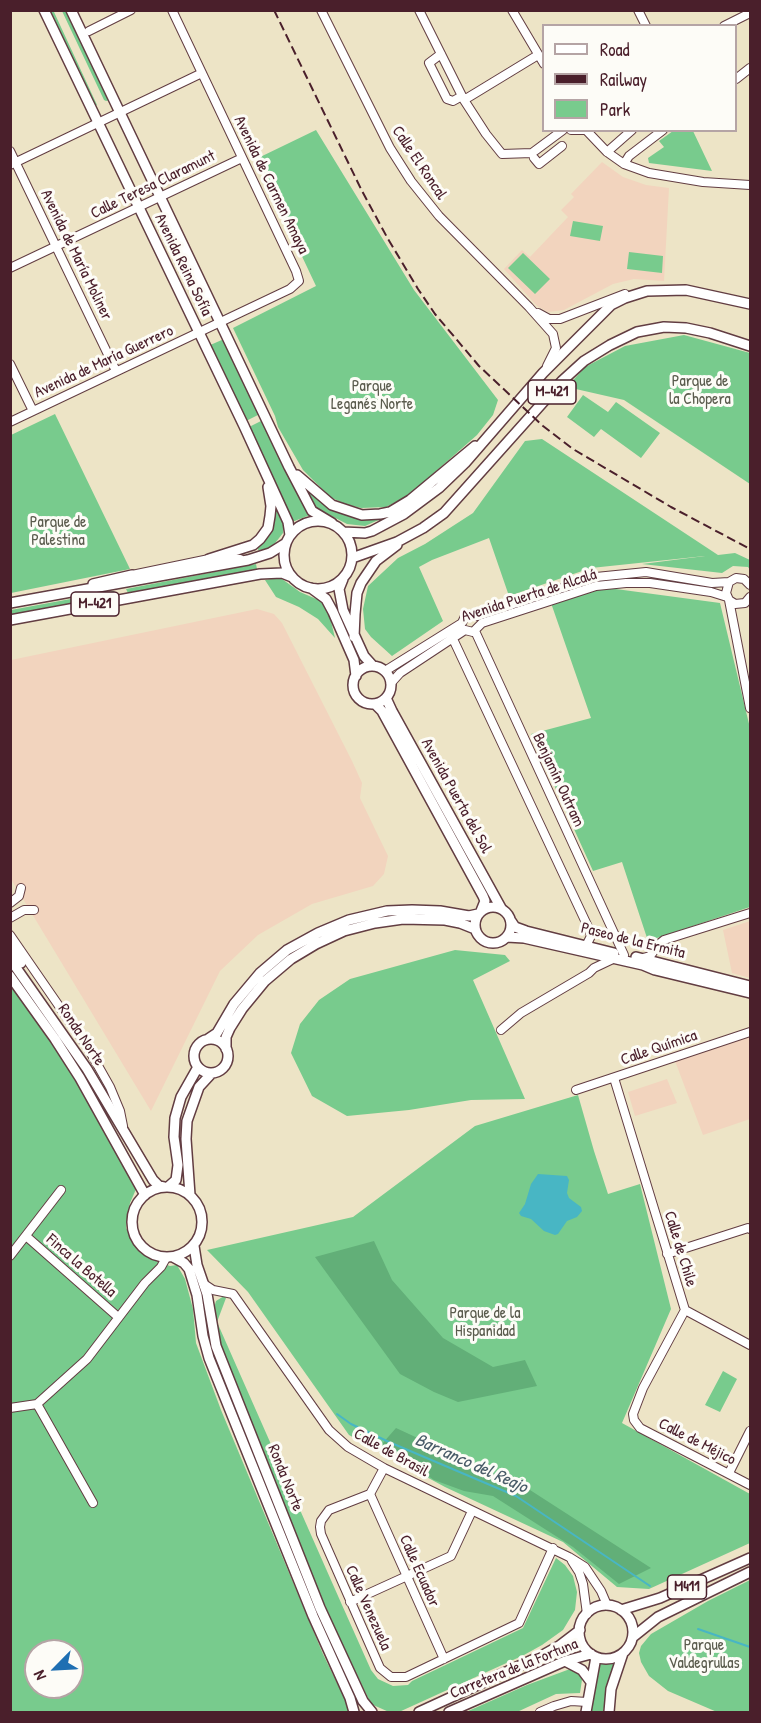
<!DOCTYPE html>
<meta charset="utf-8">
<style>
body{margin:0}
#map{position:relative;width:761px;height:1723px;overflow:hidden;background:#ede4c6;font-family:"Patrick Hand",sans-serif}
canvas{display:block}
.frame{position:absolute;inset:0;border:12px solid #4a1f2b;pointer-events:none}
.legend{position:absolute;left:542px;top:24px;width:195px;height:108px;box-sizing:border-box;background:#fdfcf7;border:2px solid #b5a4a5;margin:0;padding:8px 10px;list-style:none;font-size:18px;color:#4a1f2b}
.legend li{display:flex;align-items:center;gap:12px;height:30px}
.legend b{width:30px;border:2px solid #b5a4a5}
.north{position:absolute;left:24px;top:1639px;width:60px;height:60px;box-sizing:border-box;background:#fdfcf7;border:2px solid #b5a4a5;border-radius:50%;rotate:246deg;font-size:16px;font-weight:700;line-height:24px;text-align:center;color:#4a1f2b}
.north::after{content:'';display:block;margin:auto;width:21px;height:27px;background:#1f6fb2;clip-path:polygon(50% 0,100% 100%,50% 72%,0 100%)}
</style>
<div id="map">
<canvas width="761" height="1723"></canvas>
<div class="frame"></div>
<ul class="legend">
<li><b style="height:8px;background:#fff"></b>Road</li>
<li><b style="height:8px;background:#4a1f2b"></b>Railway</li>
<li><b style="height:16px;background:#78cb8d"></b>Park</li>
</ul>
<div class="north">N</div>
</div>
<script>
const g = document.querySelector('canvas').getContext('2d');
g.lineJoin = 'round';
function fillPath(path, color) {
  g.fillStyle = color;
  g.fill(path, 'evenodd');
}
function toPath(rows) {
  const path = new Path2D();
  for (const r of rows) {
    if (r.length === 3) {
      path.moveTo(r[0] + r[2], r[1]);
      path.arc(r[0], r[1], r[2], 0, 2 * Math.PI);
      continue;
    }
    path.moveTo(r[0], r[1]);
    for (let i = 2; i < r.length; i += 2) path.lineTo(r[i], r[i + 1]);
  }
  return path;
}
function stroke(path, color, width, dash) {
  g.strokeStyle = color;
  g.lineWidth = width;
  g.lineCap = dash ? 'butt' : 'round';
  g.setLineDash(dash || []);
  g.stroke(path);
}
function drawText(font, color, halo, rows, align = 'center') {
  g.font = font + ' "Patrick Hand",sans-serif';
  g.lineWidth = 6;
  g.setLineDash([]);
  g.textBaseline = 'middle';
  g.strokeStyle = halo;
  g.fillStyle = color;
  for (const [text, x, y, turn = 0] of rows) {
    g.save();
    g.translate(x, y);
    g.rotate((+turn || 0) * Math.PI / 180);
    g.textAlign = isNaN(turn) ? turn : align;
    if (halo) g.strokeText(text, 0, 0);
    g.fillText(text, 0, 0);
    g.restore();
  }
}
fillPath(toPath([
 [602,162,623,177,646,185,669,188,664,281,634,279,613,284,564,310,548,312,537,306,504,269,522,250,530,257,568,217,561,210,574,197,571,194],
 [257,609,274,614,282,623,352,761,362,783,360,798,388,856,384,874,373,886,312,904,258,935,220,971,151,1111,11,879,11,660],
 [750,921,750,978,732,973,723,930],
 [750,1036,750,1119,703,1135,675,1061],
 [667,1079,677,1103,635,1116,628,1092]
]), '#f2d4be');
fillPath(toPath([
 [49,11,54,12,97,105,93,107],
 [62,11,68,11,111,100,106,101,104,100],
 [316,130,414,290,498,400,493,415,477,435,409,495,386,507,361,508,345,504,330,497,303,470,278,427,275,416,233,328,316,286,256,159],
 [673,131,693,131,712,171,649,163,648,158,664,147,659,141],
 [573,221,603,226,600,241,570,236],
 [629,252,663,256,662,273,627,269],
 [523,253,550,279,535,294,508,268],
 [684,335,750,353,750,484,624,400,567,387,585,367,625,346],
 [224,339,260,414,244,422,208,346],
 [583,395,608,412,616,402,660,433,641,458,601,429,594,437,567,417],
 [55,414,130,569,11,593,11,435],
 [263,420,310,515,292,522,247,428],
 [542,439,718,555,735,553,750,560,750,570,748,567,733,566,722,573,642,564,705,556,591,568,509,596,489,538,432,560,419,567,443,621,392,656,371,637,365,629,363,609,368,586,398,558,425,544,473,513,525,441],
 [309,492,327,506,346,515,383,518,365,526,347,524,316,508,307,493],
 [276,507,283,524,283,533,272,547,259,552,257,546],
 [256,564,257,569,227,575,128,593,126,589],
 [277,578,282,579,300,592,321,601,330,617,335,638,318,619,299,607,276,597,265,580],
 [601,587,720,603,750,728,750,907,648,941,622,862,593,871,531,734,591,718,551,603],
 [114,591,115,596,11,616,11,610],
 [455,950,505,955,510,961,473,980,525,1099,471,1100,409,1110,347,1116,312,1096,291,1053,300,1024,319,1000,350,979],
 [10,984,47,1034,74,1078,137,1187,130,1203,126,1228,138,1250,151,1259,170,1266,177,1265,185,1279,193,1309,196,1343,221,1410,323,1654,351,1712,11,1712],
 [36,1651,72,1651,72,1687,36,1687],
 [578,1095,594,1151,608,1194,640,1184,671,1309,622,1423,750,1494,750,1543,649,1589,617,1587,563,1542,445,1487,349,1435,248,1292,207,1250,353,1217,475,1126],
 [224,1296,226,1298,217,1322,342,1605,371,1670,378,1679,393,1686,408,1685,412,1681,523,1628,556,1558,565,1565,573,1576,577,1592,575,1610,563,1630,542,1645,524,1655,399,1712,389,1712,371,1704,332,1623,225,1360,220,1344,214,1308,216,1301],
 [723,1371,737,1379,720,1412,705,1405],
 [750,1580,750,1712,717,1712,668,1691,649,1676,641,1662,639,1653,641,1646,651,1634,708,1601],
 [617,1663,609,1684,603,1712,591,1712,599,1664],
 [578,1666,583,1673,580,1693,556,1694,517,1712,466,1712,527,1685]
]), '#78cb8d');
fillPath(toPath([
 [374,1241,392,1280,443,1338,493,1367,525,1360,537,1386,458,1402,434,1392,400,1374,315,1257],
 [396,1428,530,1490,651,1568,619,1584,573,1547,493,1496,464,1491,434,1480,382,1444]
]), '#62af78');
fillPath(toPath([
 [538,1174,567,1176,569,1180,567,1193,569,1198,581,1207,582,1211,577,1217,567,1221,558,1234,555,1235,544,1231,531,1219,521,1216,519,1213,525,1204,531,1184]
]), '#48b6c4');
stroke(toPath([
 [337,1414,351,1424,389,1442,516,1496,650,1586],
 [698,1629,750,1647]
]), '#48b6c4', 2);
const minor = toPath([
 [321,10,390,148,411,181,439,216,529,307,553,334,556,348,547,366],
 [419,10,464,100,486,134,502,154,532,153,563,130],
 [512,10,544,64],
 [638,10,646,26],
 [724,26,750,13],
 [89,31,131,10],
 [441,54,429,63,447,99,453,101,462,96],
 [736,79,750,68],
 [464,100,538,55],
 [571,130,583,130],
 [586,130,607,152,624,164,649,173,703,182,750,185],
 [10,151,116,371],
 [607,152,632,130],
 [534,158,539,164,562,146],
 [624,164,629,156,663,130],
 [10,165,202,73],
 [10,268,242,158],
 [538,313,549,319,560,319,625,294],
 [10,364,33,411],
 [10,422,290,289,299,281,296,271,172,10],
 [132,575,209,559,221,557,240,559],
 [750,585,744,579,736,578,729,582,726,593,729,600,735,604,745,603,750,597],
 [729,600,750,708],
 [475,631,624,955],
 [453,639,589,929,591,936,586,946],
 [385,671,462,623,465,616,473,614,477,616,596,577,646,572,712,583,729,582],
 [391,683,400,673,465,630,473,632,482,623,596,586,626,583,650,583,711,592,727,597],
 [10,903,19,896,21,888],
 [10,918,24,910,34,910],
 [10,935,88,1048,110,1087,120,1111,123,1126],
 [643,958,650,956,659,944,664,940,750,913],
 [501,1030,521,1013,589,973,594,968,613,959],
 [614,1078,685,1310,643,1388,633,1414,634,1420,640,1428,750,1485],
 [576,1090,750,1032],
 [26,1236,118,1317],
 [667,1254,748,1228,750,1229],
 [10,1256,61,1190],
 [204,1284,213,1290,233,1294,329,1430,348,1447,384,1468,569,1557,585,1567,601,1591,607,1605],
 [685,1310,750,1345],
 [37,1404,93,1503],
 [10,1408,37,1404,87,1359,145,1283,161,1267,166,1258],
 [384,1468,370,1494,329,1510,321,1521,320,1527,321,1534,380,1668,391,1677,406,1677,519,1623,553,1548],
 [729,1473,750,1431],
 [370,1494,444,1659],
 [572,1561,579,1572,583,1584,587,1614],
 [350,1602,451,1556,472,1511],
 [540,1712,554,1706,571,1701,587,1702]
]);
const major = toPath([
 [44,10,244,426,288,522,290,535],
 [71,10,289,467,312,511,332,523],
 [297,475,332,505,362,515,380,514,390,512,410,500,475,446],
 [318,555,34],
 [343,532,365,533,372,531,404,514,439,488,465,463,543,373,611,305,625,298,647,291,686,290,750,304],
 [352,558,397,542,423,528,444,513,562,381,584,361,610,345,637,332,664,327,686,328,710,333,750,346],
 [209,559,253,545,260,539,268,528,270,516,271,506,268,487],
 [343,579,339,589,343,610,364,656,373,666],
 [93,584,132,575],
 [311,588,326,599,333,612,354,660,356,676],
 [10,603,248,560,270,553,286,543],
 [10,620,260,574,282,573,292,577],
 [354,637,355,614,357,593,361,583,376,561,397,545],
 [372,685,19],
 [386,698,392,711,501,908],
 [375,704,382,711,483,896,485,901,481,911],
 [493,925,18],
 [511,921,515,927,526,931,614,953],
 [507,937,524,938,643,965,655,970,750,993],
 [10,947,21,963],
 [636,957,750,986],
 [10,959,87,1069,153,1180,159,1186,164,1187],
 [10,976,55,1039,80,1078,145,1195],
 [211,1056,17],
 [208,1039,217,1033,234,1004,260,973,287,950,318,933,349,920,387,911,412,910,440,911,469,916,478,914],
 [226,1049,226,1037,230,1028,242,1009,265,981,291,959,316,944,344,931,375,923,403,919,445,920,460,923,475,929],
 [167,1222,35],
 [168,1187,176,1180,178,1165,174,1137,175,1118,181,1097,198,1067],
 [190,1195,186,1139,187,1121,199,1087,211,1074],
 [194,1246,197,1265,207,1294,216,1346,320,1608,363,1701,372,1712],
 [173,1257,184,1263,189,1269,197,1295,203,1336,209,1358,313,1616,350,1698,354,1712],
 [606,1632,27],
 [621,1610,660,1598,750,1558],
 [633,1637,658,1617,750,1572],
 [565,1661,582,1670,591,1682],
 [419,1712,543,1655,559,1646,580,1630],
 [449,1712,565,1661,591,1654],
 [586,1712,596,1657],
 [609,1712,611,1689,623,1653]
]);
stroke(minor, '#623d42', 10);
stroke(major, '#623d42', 12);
stroke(minor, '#fff', 8);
stroke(major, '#fff', 9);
stroke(toPath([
 [274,10,362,191,388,239,418,289,435,314,479,366,543,426,573,449,671,507,750,549]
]), '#4a1f2b', 2, [9, 4.5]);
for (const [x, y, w] of [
 [552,392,48],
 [95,604,48],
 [687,1587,39]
]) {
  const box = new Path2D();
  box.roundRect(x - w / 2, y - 12, w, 24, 4.5);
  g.fillStyle = '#fdfcf7';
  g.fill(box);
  stroke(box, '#4a1f2b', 1.5);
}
drawText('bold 15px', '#4a1f2b', null, [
 ["M-421",552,392],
 ["M-421",95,604],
 ["M411",687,1587]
]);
drawText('16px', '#4a1f2b', '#fdfcf7', [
 ["Calle El Roncal",419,163,56],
 ["Calle Teresa Claramunt",153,185,-26],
 ["Avenida de Carmen Amaya",271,185,64],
 ["Avenida de María Moliner",76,255,64],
 ["Avenida Reina Sofía",183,265,64],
 ["Avenida de María Guerrero",104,362,-25],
 ["Avenida Puerta de Alcalá",529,596,-18],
 ["Benjamín Outram",558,780,65],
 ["Avenida Puerta del Sol",456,796,61],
 ["Paseo de la Ermita",633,941,14],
 ["Ronda Norte",81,1035,56],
 ["Calle Química",659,1048,-19],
 ["Calle de Chile",680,1249,73],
 ["Finca la Botella",81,1266,41],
 ["Calle de Méjico",697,1442,27],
 ["Calle de Brasil",391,1453,29],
 ["Ronda Norte",285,1478,68],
 ["Calle Ecuador",419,1571,66],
 ["Calle Venezuela",368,1608,66],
 ["Carretera de la Fortuna",514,1669,-22]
]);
drawText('16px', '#5a5b4d', '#fdfcf7', [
 ["Parque de",700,382],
 ["la Chopera",700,400],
 ["Parque",372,387],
 ["Leganés Norte",372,405],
 ["Parque de",58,523],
 ["Palestina",58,541],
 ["Parque de la",485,1314],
 ["Hispanidad",485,1332],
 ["Parque",704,1646],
 ["Valdegrullas",704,1664]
]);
drawText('italic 18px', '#495b68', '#fdfcf7', [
 ["Barranco del Reajo",471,1464,24]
]);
</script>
